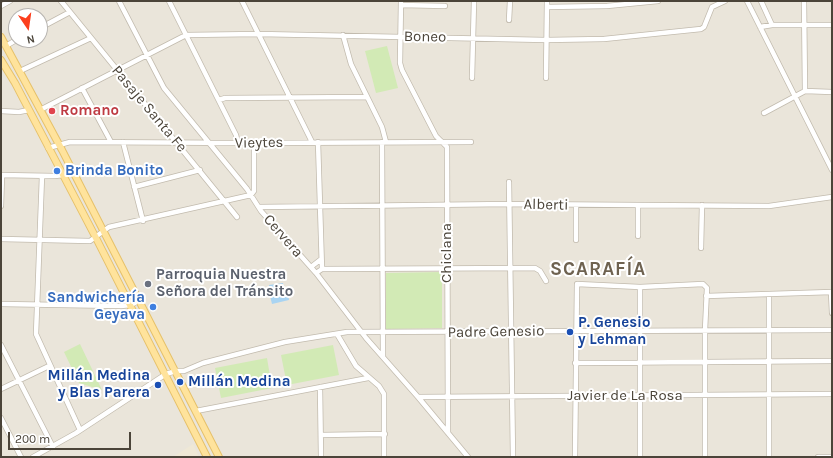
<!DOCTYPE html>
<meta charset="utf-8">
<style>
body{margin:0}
#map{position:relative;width:833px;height:458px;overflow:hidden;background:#f6f3ec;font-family:Karla,sans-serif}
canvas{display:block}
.frame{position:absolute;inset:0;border:2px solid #4b4439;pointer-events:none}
.north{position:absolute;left:8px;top:8px;width:40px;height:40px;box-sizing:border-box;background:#fff;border:1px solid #b7b4b0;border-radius:50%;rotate:167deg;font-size:11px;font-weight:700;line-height:16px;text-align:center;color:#4b4439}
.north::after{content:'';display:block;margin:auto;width:14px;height:18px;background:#fc3f1d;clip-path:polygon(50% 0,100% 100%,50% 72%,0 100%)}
.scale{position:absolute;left:8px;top:432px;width:123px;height:18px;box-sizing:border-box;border:2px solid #4b4439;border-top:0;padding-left:5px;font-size:12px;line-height:14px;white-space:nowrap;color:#4b4439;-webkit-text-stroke:3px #fff;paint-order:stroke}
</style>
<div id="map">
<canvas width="833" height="458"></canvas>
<div class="frame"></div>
<div class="north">N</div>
<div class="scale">200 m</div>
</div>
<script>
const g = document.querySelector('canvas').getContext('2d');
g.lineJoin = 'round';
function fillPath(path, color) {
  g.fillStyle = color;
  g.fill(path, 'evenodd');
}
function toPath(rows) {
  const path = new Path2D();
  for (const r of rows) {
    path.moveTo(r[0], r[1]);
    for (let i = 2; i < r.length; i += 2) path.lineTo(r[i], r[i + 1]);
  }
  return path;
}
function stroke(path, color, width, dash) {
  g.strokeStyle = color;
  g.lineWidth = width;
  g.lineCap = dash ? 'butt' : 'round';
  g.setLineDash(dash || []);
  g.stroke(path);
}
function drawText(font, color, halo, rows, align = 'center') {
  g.font = font + ' Karla,sans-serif';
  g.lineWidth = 4;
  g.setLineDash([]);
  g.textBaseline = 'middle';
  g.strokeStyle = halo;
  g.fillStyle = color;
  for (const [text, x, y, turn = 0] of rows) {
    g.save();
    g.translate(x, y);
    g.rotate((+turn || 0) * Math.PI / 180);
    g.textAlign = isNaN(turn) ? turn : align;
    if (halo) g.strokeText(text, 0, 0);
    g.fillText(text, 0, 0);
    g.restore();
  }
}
fillPath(toPath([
 [1,1,832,1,832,457,1,457],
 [16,16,40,16,40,40,16,40]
]), '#eae5da');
fillPath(toPath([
 [193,444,199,457,173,457]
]), '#efe8d6');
fillPath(toPath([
 [387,46,398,88,376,93,365,51],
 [442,272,442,328,386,329,386,273],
 [80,344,102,390,79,383,64,352],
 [333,345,339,375,287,385,281,355],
 [267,358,272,388,221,398,215,368]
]), '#d2eab5');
fillPath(toPath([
 [283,283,284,291,270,293,269,285],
 [288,293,289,300,272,304,270,296]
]), '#a9d4f2');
const minor = toPath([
 [61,1,237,217],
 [119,1,164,88,247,189,261,211,316,273,366,338,418,397,468,457],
 [169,1,236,135,238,143],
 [242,1,312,142],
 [401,1,400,63,402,70,436,136,447,147,448,433],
 [747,1,832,170],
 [761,1,772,25],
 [804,1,805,91],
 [401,5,445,6],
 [1,6,10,1],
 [547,7,607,6,658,1],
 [509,20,510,1],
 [760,27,772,25,832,25],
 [40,28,70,12],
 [343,35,351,64,382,127,386,142],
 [6,46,16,40],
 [20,71,91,38],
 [472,78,474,1],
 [546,78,547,1],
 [82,88,111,142],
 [219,100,225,98,367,97],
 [40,110,186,35,259,34,546,40,604,39,701,29,704,27,712,7,725,1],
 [1,111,19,112,29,110],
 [764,113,805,91,832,92],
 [123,142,143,221],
 [318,142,322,269],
 [382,142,383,356],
 [48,148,70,142,254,143,471,142],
 [1,175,55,176,63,175],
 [42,176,36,334,80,430],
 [509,182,513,457],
 [134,187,200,170],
 [1,206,2,176],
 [259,207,510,204,769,206,832,197],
 [638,236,638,205],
 [1,239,90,241,109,227,251,195,254,191,254,143],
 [576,240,576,205],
 [701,248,702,205],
 [311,267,320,260],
 [316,273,322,269,535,268,540,271,546,281],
 [640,287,640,457],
 [831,292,832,313],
 [706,296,832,292],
 [1,304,121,306,131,305,140,300],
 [337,334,356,366,379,386,384,394,384,457],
 [1,345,53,447],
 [575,363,832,361],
 [320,387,321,457],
 [1,389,49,366],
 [418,397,832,394],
 [196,411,368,378],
 [1,418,21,457],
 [321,435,385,434],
 [33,457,76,433,166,374,176,371,184,371,203,363,285,342,347,332,832,330],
 [575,457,577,284,640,287,703,284,707,288,705,330,705,457],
 [769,457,769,295],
 [818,457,832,457]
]);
const major = toPath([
 [1,37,62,150,219,457],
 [1,60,15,83,96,238,207,457]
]);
stroke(minor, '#c2bbae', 6);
stroke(major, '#e6c16a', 8);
stroke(minor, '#fff', 4.5);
stroke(major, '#ffe39c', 6);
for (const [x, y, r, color] of [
 [52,111,4,"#e0444e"],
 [57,171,4,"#3f7fe0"],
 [148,284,4,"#6b7280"],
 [153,307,4,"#3f7fe0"],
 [570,332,4,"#1a4fb4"],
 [180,382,4,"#1a4fb4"],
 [158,385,4,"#1a4fb4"]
]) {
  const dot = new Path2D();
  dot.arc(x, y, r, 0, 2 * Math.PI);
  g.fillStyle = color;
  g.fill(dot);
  stroke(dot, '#fff', 1.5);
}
drawText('15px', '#4b4439', '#fff', [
 ["Boneo",425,37,1],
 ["Pasaje Santa Fe",149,109,50],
 ["Vieytes",259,143,-1],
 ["Alberti",546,205,1],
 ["Cervera",283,236,49],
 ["Chiclana",447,253,-90],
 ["Padre Genesio",496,332,-1],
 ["Javier de La Rosa",625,396]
]);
drawText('bold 15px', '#be3a42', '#fff', [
 ["Romano",60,111]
], 'left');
drawText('bold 15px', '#366cbe', '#fff', [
 ["Brinda Bonito",65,171],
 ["Sandwichería",145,298,"right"],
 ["Geyava",145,315,"right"]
], 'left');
drawText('bold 15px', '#5b616d', '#fff', [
 ["Parroquia Nuestra",156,275],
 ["Señora del Tránsito",156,292]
], 'left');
drawText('bold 15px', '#164399', '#fff', [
 ["P. Genesio",578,323],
 ["y Lehman",578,340],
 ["Millán Medina",150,376,"right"],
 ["y Blas Parera",150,393,"right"],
 ["Millán Medina",188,382]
], 'left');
g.letterSpacing = '1px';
drawText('bold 19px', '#6e6250', '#fff', [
 ["SCARAFÍA",598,270]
]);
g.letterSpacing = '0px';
</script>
